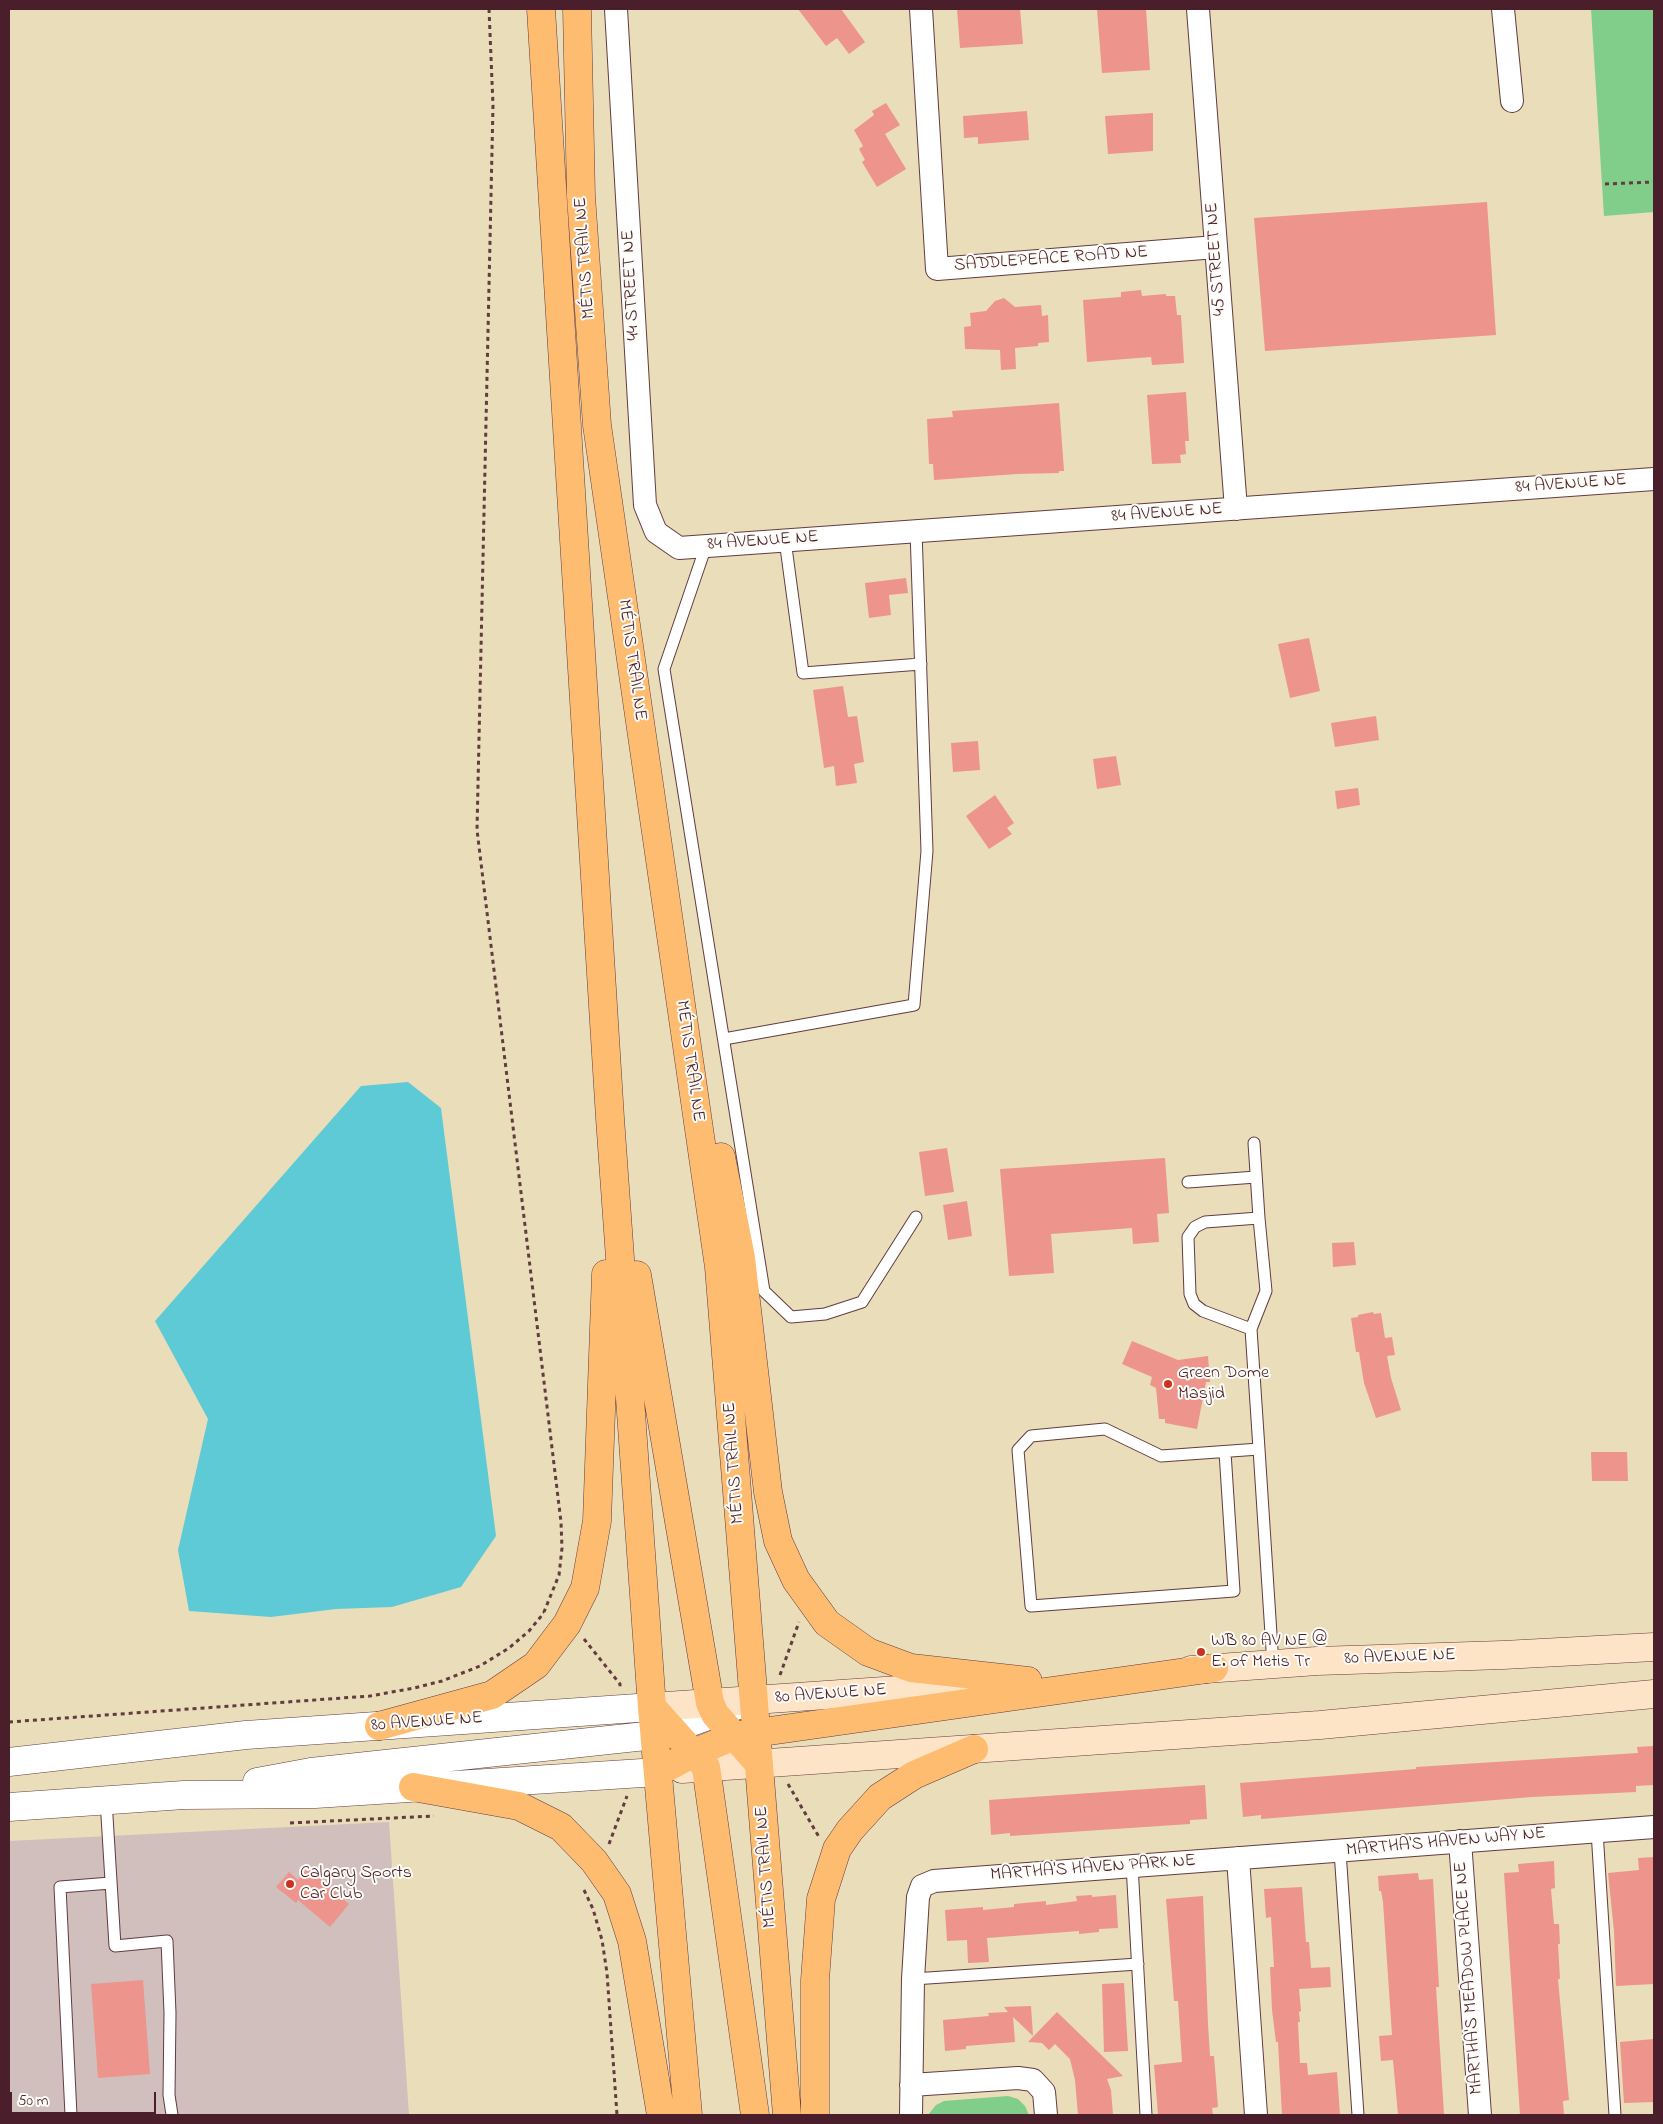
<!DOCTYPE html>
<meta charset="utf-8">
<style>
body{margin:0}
#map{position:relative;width:1663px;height:2124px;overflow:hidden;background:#eaddb9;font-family:"Indie Flower",sans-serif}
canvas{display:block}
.frame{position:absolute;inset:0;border:10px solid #4a1f2b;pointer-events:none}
.scale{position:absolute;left:10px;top:2092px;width:146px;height:22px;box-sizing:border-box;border:2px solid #4a1f2b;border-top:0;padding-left:6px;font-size:15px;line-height:18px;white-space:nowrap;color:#4a1f2b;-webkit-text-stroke:4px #fdfcf7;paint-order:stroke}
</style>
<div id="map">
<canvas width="1663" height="2124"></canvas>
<div class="frame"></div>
<div class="scale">50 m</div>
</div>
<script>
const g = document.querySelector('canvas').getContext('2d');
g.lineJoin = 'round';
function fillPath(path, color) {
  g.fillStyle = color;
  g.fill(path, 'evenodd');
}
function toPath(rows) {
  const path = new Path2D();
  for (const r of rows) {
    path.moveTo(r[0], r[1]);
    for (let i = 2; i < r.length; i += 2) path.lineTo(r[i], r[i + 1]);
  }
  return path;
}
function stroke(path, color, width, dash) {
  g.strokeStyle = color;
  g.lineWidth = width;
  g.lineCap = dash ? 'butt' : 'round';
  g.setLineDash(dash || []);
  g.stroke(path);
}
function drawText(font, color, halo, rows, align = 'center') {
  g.font = font + ' "Indie Flower",sans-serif';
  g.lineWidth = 4;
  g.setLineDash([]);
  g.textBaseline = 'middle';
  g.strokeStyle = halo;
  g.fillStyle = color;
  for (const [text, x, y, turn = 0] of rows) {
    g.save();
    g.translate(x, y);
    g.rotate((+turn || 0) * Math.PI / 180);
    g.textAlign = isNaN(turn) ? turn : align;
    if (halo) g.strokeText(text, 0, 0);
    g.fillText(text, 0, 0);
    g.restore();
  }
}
fillPath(toPath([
 [389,1822,409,2115,9,2115,9,1841]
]), '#d1bfbd');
fillPath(toPath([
 [1591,9,1654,9,1654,212,1604,216],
 [1008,2096,1018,2099,1025,2106,1029,2115,928,2115,936,2105,944,2101]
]), '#81cd8a');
fillPath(toPath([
 [408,1082,441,1108,496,1536,461,1587,392,1607,336,1609,271,1617,189,1611,178,1550,208,1419,155,1321,361,1086]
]), '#5ecad6');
fillPath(toPath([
 [798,9,841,9,865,42,849,54,837,38,826,46],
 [957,9,1020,9,1023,44,960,48],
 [1097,9,1146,9,1150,70,1102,73],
 [886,103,900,125,885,134,906,169,877,187,862,162,865,160,859,149,863,146,854,130,874,115,872,111],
 [1027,111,1029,140,978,144,978,137,964,138,963,116],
 [1153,113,1153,151,1108,154,1105,116],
 [1487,202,1496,335,1265,351,1254,218],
 [1141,290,1142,296,1166,294,1166,296,1175,296,1177,315,1181,315,1184,363,1152,365,1151,357,1087,362,1083,300,1121,297,1121,292],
 [1004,298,1015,307,1041,305,1042,316,1048,315,1049,342,1038,343,1038,346,1015,348,1016,369,1001,370,1000,350,965,349,964,327,971,326,970,313,986,311,995,301],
 [1186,392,1189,441,1185,441,1186,454,1180,455,1181,463,1152,464,1147,395],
 [1059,403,1064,471,1059,471,1059,473,1017,474,934,480,933,464,929,464,927,419,953,417,952,411],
 [906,578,908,593,889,595,891,615,869,618,865,583],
 [1309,638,1320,691,1290,698,1278,644],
 [843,686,848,717,857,716,864,762,854,764,857,783,836,786,834,766,824,768,813,690],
 [1376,716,1379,740,1335,747,1331,723],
 [978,741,980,770,953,772,951,743],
 [1116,756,1121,785,1097,789,1093,759],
 [1358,788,1360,805,1337,809,1335,791],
 [995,795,1014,823,1007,828,1012,834,989,849,966,816],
 [947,1148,954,1192,925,1196,919,1152],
 [1165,1158,1169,1213,1157,1214,1159,1242,1133,1244,1132,1228,1051,1234,1054,1273,1009,1276,1000,1169],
 [967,1201,972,1236,948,1240,943,1205],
 [1354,1242,1356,1265,1333,1267,1332,1243],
 [1373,1312,1374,1314,1381,1313,1385,1338,1392,1337,1395,1355,1387,1356,1391,1378,1401,1410,1376,1418,1364,1383,1359,1352,1356,1352,1351,1318,1358,1317,1358,1315],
 [1132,1341,1178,1360,1208,1356,1210,1382,1206,1382,1197,1429,1165,1423,1165,1419,1159,1419,1156,1388,1150,1385,1152,1377,1122,1364],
 [1591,1452,1627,1452,1628,1481,1592,1481],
 [1654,1746,1654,1785,1636,1786,1636,1792,1532,1797,1261,1819,1261,1815,1243,1817,1240,1783,1416,1769,1416,1767,1638,1753,1637,1747],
 [1205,1785,1207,1819,1190,1820,1190,1824,1010,1836,1010,1833,991,1835,989,1800],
 [1654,1857,1654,1984,1616,1986,1614,1931,1608,1873,1639,1870,1638,1858],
 [1554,1861,1555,1888,1551,1889,1554,1924,1559,1924,1560,1944,1558,1944,1560,1979,1558,1979,1569,2100,1563,2101,1564,2115,1520,2115,1504,1873,1519,1872,1518,1864],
 [308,1868,349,1904,330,1927,298,1900,296,1903,276,1887,289,1872,298,1880],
 [1418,1873,1419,1880,1433,1879,1439,1987,1436,1987,1444,2114,1398,2115,1393,2060,1381,2061,1379,2036,1392,2035,1383,1902,1381,1891,1379,1891,1378,1876],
 [1302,1887,1306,1942,1309,1942,1311,1968,1330,1967,1331,1987,1299,1989,1301,2011,1299,2012,1300,2022,1298,2022,1300,2063,1307,2063,1308,2075,1337,2072,1340,2115,1282,2115,1278,2042,1276,2042,1272,2010,1270,1967,1274,1967,1271,1917,1266,1918,1264,1889],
 [1092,1895,1092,1897,1116,1895,1118,1928,1099,1929,1099,1932,1079,1934,1079,1931,987,1938,989,1962,968,1963,967,1940,947,1941,945,1910,983,1907,983,1910,1014,1907,1014,1904,1046,1901,1046,1905,1077,1901,1076,1896],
 [1203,1896,1208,2024,1210,2056,1214,2056,1218,2107,1212,2108,1213,2115,1158,2115,1154,2065,1182,2062,1178,2001,1174,2001,1166,1899],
 [143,1980,150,2074,98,2078,91,1984],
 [1124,1983,1128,2051,1104,2052,1102,1984],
 [1031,2006,1033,2036,1013,2017,1015,2042,966,2046,966,2049,945,2051,943,2020,989,2016,988,2013,1008,2012,1004,2007],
 [1057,2012,1123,2076,1107,2079,1111,2090,1113,2115,1078,2115,1075,2080,1070,2059,1055,2044,1049,2050,1042,2043,1028,2042],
 [1654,2039,1654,2102,1624,2103,1620,2042]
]), '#ed948d');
const service = toPath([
 [785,540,803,673,921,664],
 [706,546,664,669,764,1291,791,1317,825,1314,862,1302,916,1217],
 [724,1039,914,1005,927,851,916,531],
 [1254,1143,1259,1218,1205,1222,1195,1227,1188,1237,1190,1294,1194,1304,1203,1311,1251,1329,1259,1449],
 [1188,1182,1256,1177],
 [1251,1329,1266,1291,1259,1218],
 [1225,1452,1234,1591,1031,1606,1018,1450,1031,1436,1105,1429,1161,1456,1259,1449,1273,1665],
 [106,1800,115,1946,167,1941,170,2013,169,2095,172,2115],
 [1597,1831,1615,2115],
 [1340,1851,1358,2115],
 [1132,1865,1146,2115],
 [913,1979,1138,1964],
 [71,2115,60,1887,111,1883]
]);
const minor = toPath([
 [616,9,645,505,656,532,679,548,1654,479],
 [921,9,937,269,1216,247],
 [1198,9,1236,509],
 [1503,9,1512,101],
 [1460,1841,1480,2115],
 [1238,1858,1256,2115],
 [911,2085,1018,2078,1033,2080,1044,2092,1046,2115],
 [911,2115,913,1979,918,1897,922,1886,934,1881,1654,1827]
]);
const tertiary = toPath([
 [9,1762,246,1735,652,1707],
 [257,1782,311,1772,655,1735,738,1705],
 [9,1807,184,1795,315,1794,658,1772]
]);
const secondary = toPath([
 [1191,1670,1317,1661,1503,1655,1654,1647],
 [652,1707,986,1684],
 [682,1769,1320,1725,1654,1694]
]);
const primary = toPath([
 [541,9,610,1118,652,1707,688,2115],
 [577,9,581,196,597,425,719,1267,787,2115],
 [721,1157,741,1258,768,1492,778,1541,796,1580,827,1623,868,1652,911,1668,1028,1681],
 [637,1275,710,1703,715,1714,759,1764],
 [652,1707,706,1767,755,2115],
 [379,1726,492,1695,536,1665,567,1624,585,1588,597,1521,606,1274],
 [658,1772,694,1753,734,1736,1214,1668],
 [413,1787,519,1806,561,1827,594,1861,617,1894,632,1941,661,2115],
 [815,2115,815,1980,821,1899,837,1849,850,1830,880,1797,914,1775,974,1749]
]);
stroke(service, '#623c40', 13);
stroke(minor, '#623c40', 24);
stroke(tertiary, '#623c40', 29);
stroke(secondary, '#623c40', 29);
stroke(primary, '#623c40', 29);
stroke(toPath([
 [489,9,493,105,477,830,561,1522,562,1548,559,1575,544,1612,547,1613],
 [1605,184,1654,182],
 [584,1639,620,1684,620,1688],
 [780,1675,799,1622],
 [9,1722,370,1696,414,1688,442,1681,480,1666,509,1648,529,1631,543,1614],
 [788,1784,819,1837],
 [290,1823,434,1816],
 [609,1844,627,1796],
 [584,1890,593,1909,602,1940,607,1973,617,2115]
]), '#623c40', 3, [4, 4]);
stroke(service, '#fff', 11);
stroke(minor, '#fff', 22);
stroke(tertiary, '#fff', 28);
stroke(secondary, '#fee4c6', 28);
stroke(primary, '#fdbc70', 28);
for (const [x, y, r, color] of [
 [1168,1384,5,"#c8321e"],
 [1201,1652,5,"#c8321e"],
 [290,1884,5,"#c8321e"]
]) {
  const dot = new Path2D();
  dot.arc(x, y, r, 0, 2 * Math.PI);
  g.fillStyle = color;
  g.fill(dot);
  stroke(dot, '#fdfcf7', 2);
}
drawText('18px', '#4a1f2b', '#fdfcf7', [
 ["MÉTIS TRAIL NE",586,258,-94],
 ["45 STREET NE",1217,259,-94],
 ["SADDLEPEACE ROAD NE",1051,260,-4],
 ["44 STREET NE",632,285,-93],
 ["84 AVENUE NE",1571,485,-4],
 ["84 AVENUE NE",1167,514,-4],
 ["84 AVENUE NE",763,542,-4],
 ["MÉTIS TRAIL NE",631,660,82],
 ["MÉTIS TRAIL NE",689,1061,82],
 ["MÉTIS TRAIL NE",735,1463,-94],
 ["80 AVENUE NE",1400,1658,-2],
 ["80 AVENUE NE",831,1695,-4],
 ["80 AVENUE NE",427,1723,-4],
 ["MARTHA'S HAVEN WAY NE",1446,1843,-5],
 ["MÉTIS TRAIL NE",767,1867,-94],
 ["MARTHA'S HAVEN PARK NE",1093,1869,-4],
 ["MARTHA'S MEADOW PLACE NE",1470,1978,-94]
]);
drawText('18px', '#4a1f2b', '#fdfcf7', [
 ["Green Dome",1178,1374],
 ["Masjid",1178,1395],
 ["WB 80 AV NE @",1211,1642],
 ["E. of Metis Tr",1211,1663],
 ["Calgary Sports",300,1874],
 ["Car Club",300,1895]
], 'left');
</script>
